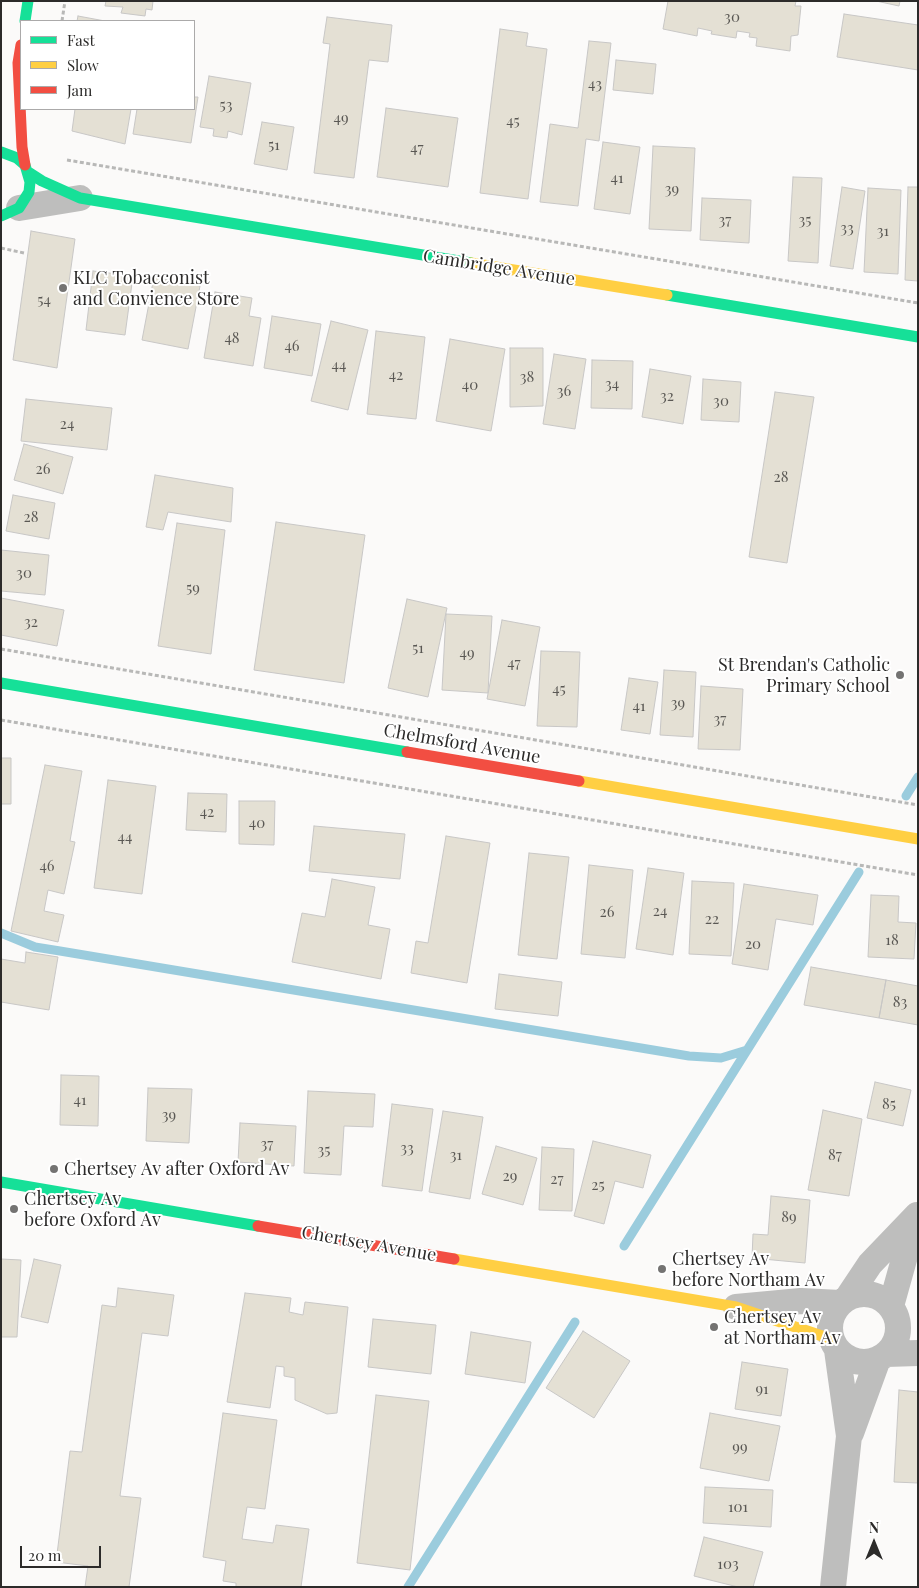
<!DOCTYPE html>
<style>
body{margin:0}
#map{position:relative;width:919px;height:1588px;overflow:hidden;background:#fbfaf9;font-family:"Playfair Display",serif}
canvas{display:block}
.frame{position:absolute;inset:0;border:2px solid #2c2b2a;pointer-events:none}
.legend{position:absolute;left:20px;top:20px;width:175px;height:90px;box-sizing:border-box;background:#fff;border:1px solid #abaaaa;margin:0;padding:6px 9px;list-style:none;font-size:15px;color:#2c2b2a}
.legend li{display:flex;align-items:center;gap:10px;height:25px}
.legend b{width:25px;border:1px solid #abaaaa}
.north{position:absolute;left:849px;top:1518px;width:50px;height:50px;-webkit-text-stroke:4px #fff;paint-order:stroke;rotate:0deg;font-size:14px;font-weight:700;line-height:20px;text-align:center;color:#2c2b2a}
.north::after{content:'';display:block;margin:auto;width:18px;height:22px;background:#2c2b2a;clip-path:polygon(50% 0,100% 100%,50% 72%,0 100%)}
.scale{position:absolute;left:20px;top:1546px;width:81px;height:22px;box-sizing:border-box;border:2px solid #2c2b2a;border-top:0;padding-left:6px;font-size:15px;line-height:18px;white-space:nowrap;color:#2c2b2a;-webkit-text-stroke:4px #fff;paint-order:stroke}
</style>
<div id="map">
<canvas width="919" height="1588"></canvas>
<div class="frame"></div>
<ul class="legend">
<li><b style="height:6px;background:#16e098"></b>Fast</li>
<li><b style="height:6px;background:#ffcf43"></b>Slow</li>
<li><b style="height:6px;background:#f24e42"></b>Jam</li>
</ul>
<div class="north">N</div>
<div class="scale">20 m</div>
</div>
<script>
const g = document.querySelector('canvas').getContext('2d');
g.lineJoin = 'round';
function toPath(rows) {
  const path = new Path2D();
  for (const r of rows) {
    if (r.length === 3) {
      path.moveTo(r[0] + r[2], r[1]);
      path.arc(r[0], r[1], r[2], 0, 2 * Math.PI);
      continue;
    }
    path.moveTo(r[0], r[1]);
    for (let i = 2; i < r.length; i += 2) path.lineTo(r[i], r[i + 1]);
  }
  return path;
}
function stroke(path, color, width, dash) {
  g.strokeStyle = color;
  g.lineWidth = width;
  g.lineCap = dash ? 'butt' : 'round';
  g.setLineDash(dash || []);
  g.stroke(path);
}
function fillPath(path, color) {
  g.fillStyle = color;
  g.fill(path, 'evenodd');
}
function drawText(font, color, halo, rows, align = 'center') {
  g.font = font + ' "Playfair Display",serif';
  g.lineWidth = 4;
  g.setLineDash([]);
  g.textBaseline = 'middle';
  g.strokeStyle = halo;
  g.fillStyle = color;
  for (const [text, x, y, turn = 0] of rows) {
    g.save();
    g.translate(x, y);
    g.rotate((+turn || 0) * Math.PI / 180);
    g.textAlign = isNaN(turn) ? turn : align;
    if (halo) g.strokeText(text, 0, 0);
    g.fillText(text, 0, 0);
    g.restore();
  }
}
stroke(toPath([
 [906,796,918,777],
 [1,933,35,947,60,951,689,1056,721,1058,747,1050],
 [624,1246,859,872],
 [408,1587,575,1322]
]), '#9bccdd', 9);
const building = toPath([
 [106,1,153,1,152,10,146,9,145,16,121,13,123,7,105,6,106,1],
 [668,1,796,1,795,6,801,6,798,35,791,36,790,51,756,46,757,38,749,37,750,33,737,31,736,38,711,34,712,31,698,28,697,36,663,29,668,1],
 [876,1,900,1,899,6,876,1],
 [844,14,918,25,918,70,837,57,844,14],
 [78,16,105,21,77,21,78,16],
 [327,17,392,25,388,62,369,60,354,178,314,173,330,44,323,43,327,17],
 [500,29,528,33,526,46,547,49,528,199,480,193,500,29],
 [589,41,611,43,599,141,586,139,578,206,540,202,550,124,578,128,589,41],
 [616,60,656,64,653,94,613,90,616,60],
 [209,76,251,83,242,135,228,131,227,138,213,136,214,129,200,127,209,76],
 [194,97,198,97,191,143,133,134,137,109,194,109,194,97],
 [386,108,458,118,448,187,377,177,386,108],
 [75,109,131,109,125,144,72,131,75,109],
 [262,122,294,127,287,170,254,164,262,122],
 [603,142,640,147,630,214,594,209,603,142],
 [653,146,695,148,691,231,649,229,653,146],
 [793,177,822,178,818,263,788,261,793,177],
 [842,187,865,191,853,269,830,266,842,187],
 [908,187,918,187,918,281,905,280,908,187],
 [868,188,901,190,898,274,864,272,868,188],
 [702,198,751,200,749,243,700,240,702,198],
 [31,231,75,239,57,368,13,360,31,231],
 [93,271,133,276,125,335,86,330,93,271],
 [154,277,200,286,188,349,142,340,154,277],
 [215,292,252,298,249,316,261,318,253,366,204,358,215,292],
 [272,316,321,324,312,376,264,368,272,316],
 [331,321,368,330,348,410,311,401,331,321],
 [376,331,425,337,416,419,367,414,376,331],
 [450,339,505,349,491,431,436,421,450,339],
 [510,348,543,348,543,406,510,407,510,348],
 [554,354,586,359,575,429,543,424,554,354],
 [592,360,633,361,632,409,591,408,592,360],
 [650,369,691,376,683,424,642,417,650,369],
 [703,379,741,382,739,422,701,420,703,379],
 [775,392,814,397,787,563,749,557,775,392],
 [26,399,112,408,107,450,21,441,26,399],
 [24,444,73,457,63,494,14,480,24,444],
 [155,475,233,488,231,522,168,512,163,530,146,527,155,475],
 [13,495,55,503,49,539,6,531,13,495],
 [276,522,365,535,344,683,254,670,276,522],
 [177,523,225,530,211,654,158,646,177,523],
 [1,550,49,555,45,595,1,591,1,550],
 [1,598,64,610,57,646,1,635,1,598],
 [407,599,447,608,428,697,388,688,407,599],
 [446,614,492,616,488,693,442,690,446,614],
 [502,620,540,627,525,706,487,699,502,620],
 [541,651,580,652,577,727,537,726,541,651],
 [664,670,696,672,693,737,660,735,664,670],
 [629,678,658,682,650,734,621,730,629,678],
 [701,686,743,689,740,750,698,749,701,686],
 [1,758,11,758,11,804,1,804,1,758],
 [45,765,82,771,70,841,75,842,64,894,48,890,44,911,64,915,58,942,11,931,45,765],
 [108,780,156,786,142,894,94,888,108,780],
 [188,793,227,794,226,832,186,830,188,793],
 [239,801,275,801,274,845,239,844,239,801],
 [314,826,405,834,400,879,309,871,314,826],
 [446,836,490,843,467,983,411,973,416,941,428,943,446,836],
 [529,853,569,857,557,959,518,955,529,853],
 [589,865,633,870,625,958,581,954,589,865],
 [648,868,684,873,673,955,636,949,648,868],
 [332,879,375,887,368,925,390,929,381,979,292,962,302,913,325,917,332,879],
 [692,881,734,883,731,956,689,954,692,881],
 [744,884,818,895,813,925,776,919,768,970,732,964,744,884],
 [871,895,899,896,898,922,916,923,914,959,868,957,871,895],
 [26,952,58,957,49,1010,1,1002,1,959,25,963,26,952],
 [811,967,886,980,879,1018,804,1005,811,967],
 [499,974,562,982,558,1016,495,1009,499,974],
 [886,980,918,986,918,1025,879,1018,886,980],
 [61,1075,99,1076,98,1126,60,1125,61,1075],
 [875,1082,911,1090,903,1126,867,1118,875,1082],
 [148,1088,192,1089,189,1143,146,1141,148,1088],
 [308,1091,375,1094,373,1127,344,1126,341,1175,304,1173,308,1091],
 [392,1104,433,1109,422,1191,382,1186,392,1104],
 [823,1110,862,1119,849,1196,808,1190,823,1110],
 [443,1111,483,1117,470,1199,429,1192,443,1111],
 [240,1123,296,1126,294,1166,238,1162,240,1123],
 [593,1141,651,1155,643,1188,615,1181,604,1224,574,1216,593,1141],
 [496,1146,537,1158,523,1205,482,1194,496,1146],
 [542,1147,574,1149,572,1211,539,1210,542,1147],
 [771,1196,810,1200,805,1263,752,1258,753,1234,768,1235,771,1196],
 [1,1259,21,1260,17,1337,1,1337,1,1259],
 [34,1259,61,1265,48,1323,21,1317,34,1259],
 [118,1288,174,1295,168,1336,142,1333,120,1496,141,1498,129,1587,85,1587,88,1566,56,1562,70,1451,82,1452,102,1305,116,1307,118,1288],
 [245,1293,291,1298,289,1312,303,1315,305,1302,348,1307,337,1413,327,1414,295,1400,295,1378,284,1376,284,1367,276,1366,270,1408,227,1402,245,1293],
 [373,1319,436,1325,431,1374,368,1367,373,1319],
 [583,1331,630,1361,594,1418,546,1388,583,1331],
 [471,1332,531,1342,525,1383,465,1374,471,1332],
 [742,1362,788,1369,781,1416,735,1409,742,1362],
 [899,1390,918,1392,918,1483,894,1482,899,1390],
 [376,1395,429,1401,410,1570,357,1563,376,1395],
 [223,1413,277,1420,265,1509,247,1507,242,1539,273,1543,276,1525,309,1529,301,1587,236,1587,236,1583,223,1581,226,1561,203,1557,223,1413],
 [710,1413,780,1426,769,1481,700,1468,710,1413],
 [705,1487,773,1490,771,1527,703,1523,705,1487],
 [704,1537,763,1552,753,1587,738,1587,694,1576,704,1537]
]);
fillPath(building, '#e4e0d4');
stroke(building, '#c8c7c6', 1);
stroke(toPath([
 [62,21,65,1],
 [67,160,918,303],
 [1,248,24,253],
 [1,649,918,805],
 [1,720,918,875]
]), '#b8b8b7', 3, [4, 2.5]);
stroke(toPath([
 [19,208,80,198],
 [864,1328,34],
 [848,1297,870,1264,917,1215],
 [891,1306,915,1220],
 [736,1307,801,1301,840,1303],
 [886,1354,918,1353],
 [851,1433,878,1359],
 [833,1587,849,1436,837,1350]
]), '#bebebd', 26);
stroke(toPath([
 [25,21,28,1],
 [1,152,17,158,25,165,30,182,29,192,19,208,1,216],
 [28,172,42,181,80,198,471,263],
 [667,295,918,337],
 [1,683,407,752],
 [1,1182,258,1226]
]), '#16e098', 11);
stroke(toPath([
 [471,263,667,295],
 [579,781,918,839],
 [454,1259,736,1307,831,1339]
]), '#ffcf43', 11);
stroke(toPath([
 [21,45,18,63,22,147,25,165],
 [407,752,579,781],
 [258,1226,454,1259]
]), '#f24e42', 11);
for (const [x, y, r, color] of [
 [63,288,5,"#747372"],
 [900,675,5,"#747372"],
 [54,1169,5,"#747372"],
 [14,1209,5,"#747372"],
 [662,1269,5,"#747372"],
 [714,1327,5,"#747372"]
]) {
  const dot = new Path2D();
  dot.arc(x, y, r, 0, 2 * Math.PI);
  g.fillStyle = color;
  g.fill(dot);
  stroke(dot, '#fff', 2);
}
drawText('15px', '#5a5854', null, [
 ["30",732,17],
 ["43",595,84],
 ["53",226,105],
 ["49",341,118],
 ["45",513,121],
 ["51",274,145],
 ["47",417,148],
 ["41",617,178],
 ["39",672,189],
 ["37",725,220],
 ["35",805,220],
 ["33",847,228],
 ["31",883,231],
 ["54",44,300],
 ["48",232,338],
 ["46",292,346],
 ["44",339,365],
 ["42",396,375],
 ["38",527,377],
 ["34",612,384],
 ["40",470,385],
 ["36",564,391],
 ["32",667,396],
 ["30",721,401],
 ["24",67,424],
 ["26",43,469],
 ["28",781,477],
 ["28",31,517],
 ["30",24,573],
 ["59",193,588],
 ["32",31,622],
 ["51",418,648],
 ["49",467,653],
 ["47",514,663],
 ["45",559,689],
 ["39",678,703],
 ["41",639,706],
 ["37",720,719],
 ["42",207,812],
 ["40",257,823],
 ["44",125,837],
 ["46",47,866],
 ["24",660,911],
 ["26",607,912],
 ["22",712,919],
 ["18",892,940],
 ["20",753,944],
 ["83",900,1002],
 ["41",80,1100],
 ["85",889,1104],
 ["39",169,1115],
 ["37",267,1144],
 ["33",407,1148],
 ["35",324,1150],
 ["31",456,1155],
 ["87",835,1155],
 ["29",510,1176],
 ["27",557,1179],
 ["25",598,1185],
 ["89",789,1217],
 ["91",762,1389],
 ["99",740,1447],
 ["101",738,1507],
 ["103",728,1564]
]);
drawText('18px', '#2c2b2a', '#fff', [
 ["Cambridge Avenue",499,268,9],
 ["Chelmsford Avenue",462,744,10],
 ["Chertsey Avenue",369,1244,10]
]);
drawText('18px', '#2c2b2a', '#fff', [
 ["KLC Tobacconist",73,278],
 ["and Convience Store",73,299],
 ["St Brendan's Catholic",890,665,"right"],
 ["Primary School",890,686,"right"],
 ["Chertsey Av after Oxford Av",64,1169],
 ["Chertsey Av",24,1199],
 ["before Oxford Av",24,1220],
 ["Chertsey Av",672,1259],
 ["before Northam Av",672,1280],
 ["Chertsey Av",724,1317],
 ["at Northam Av",724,1338]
], 'left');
</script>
